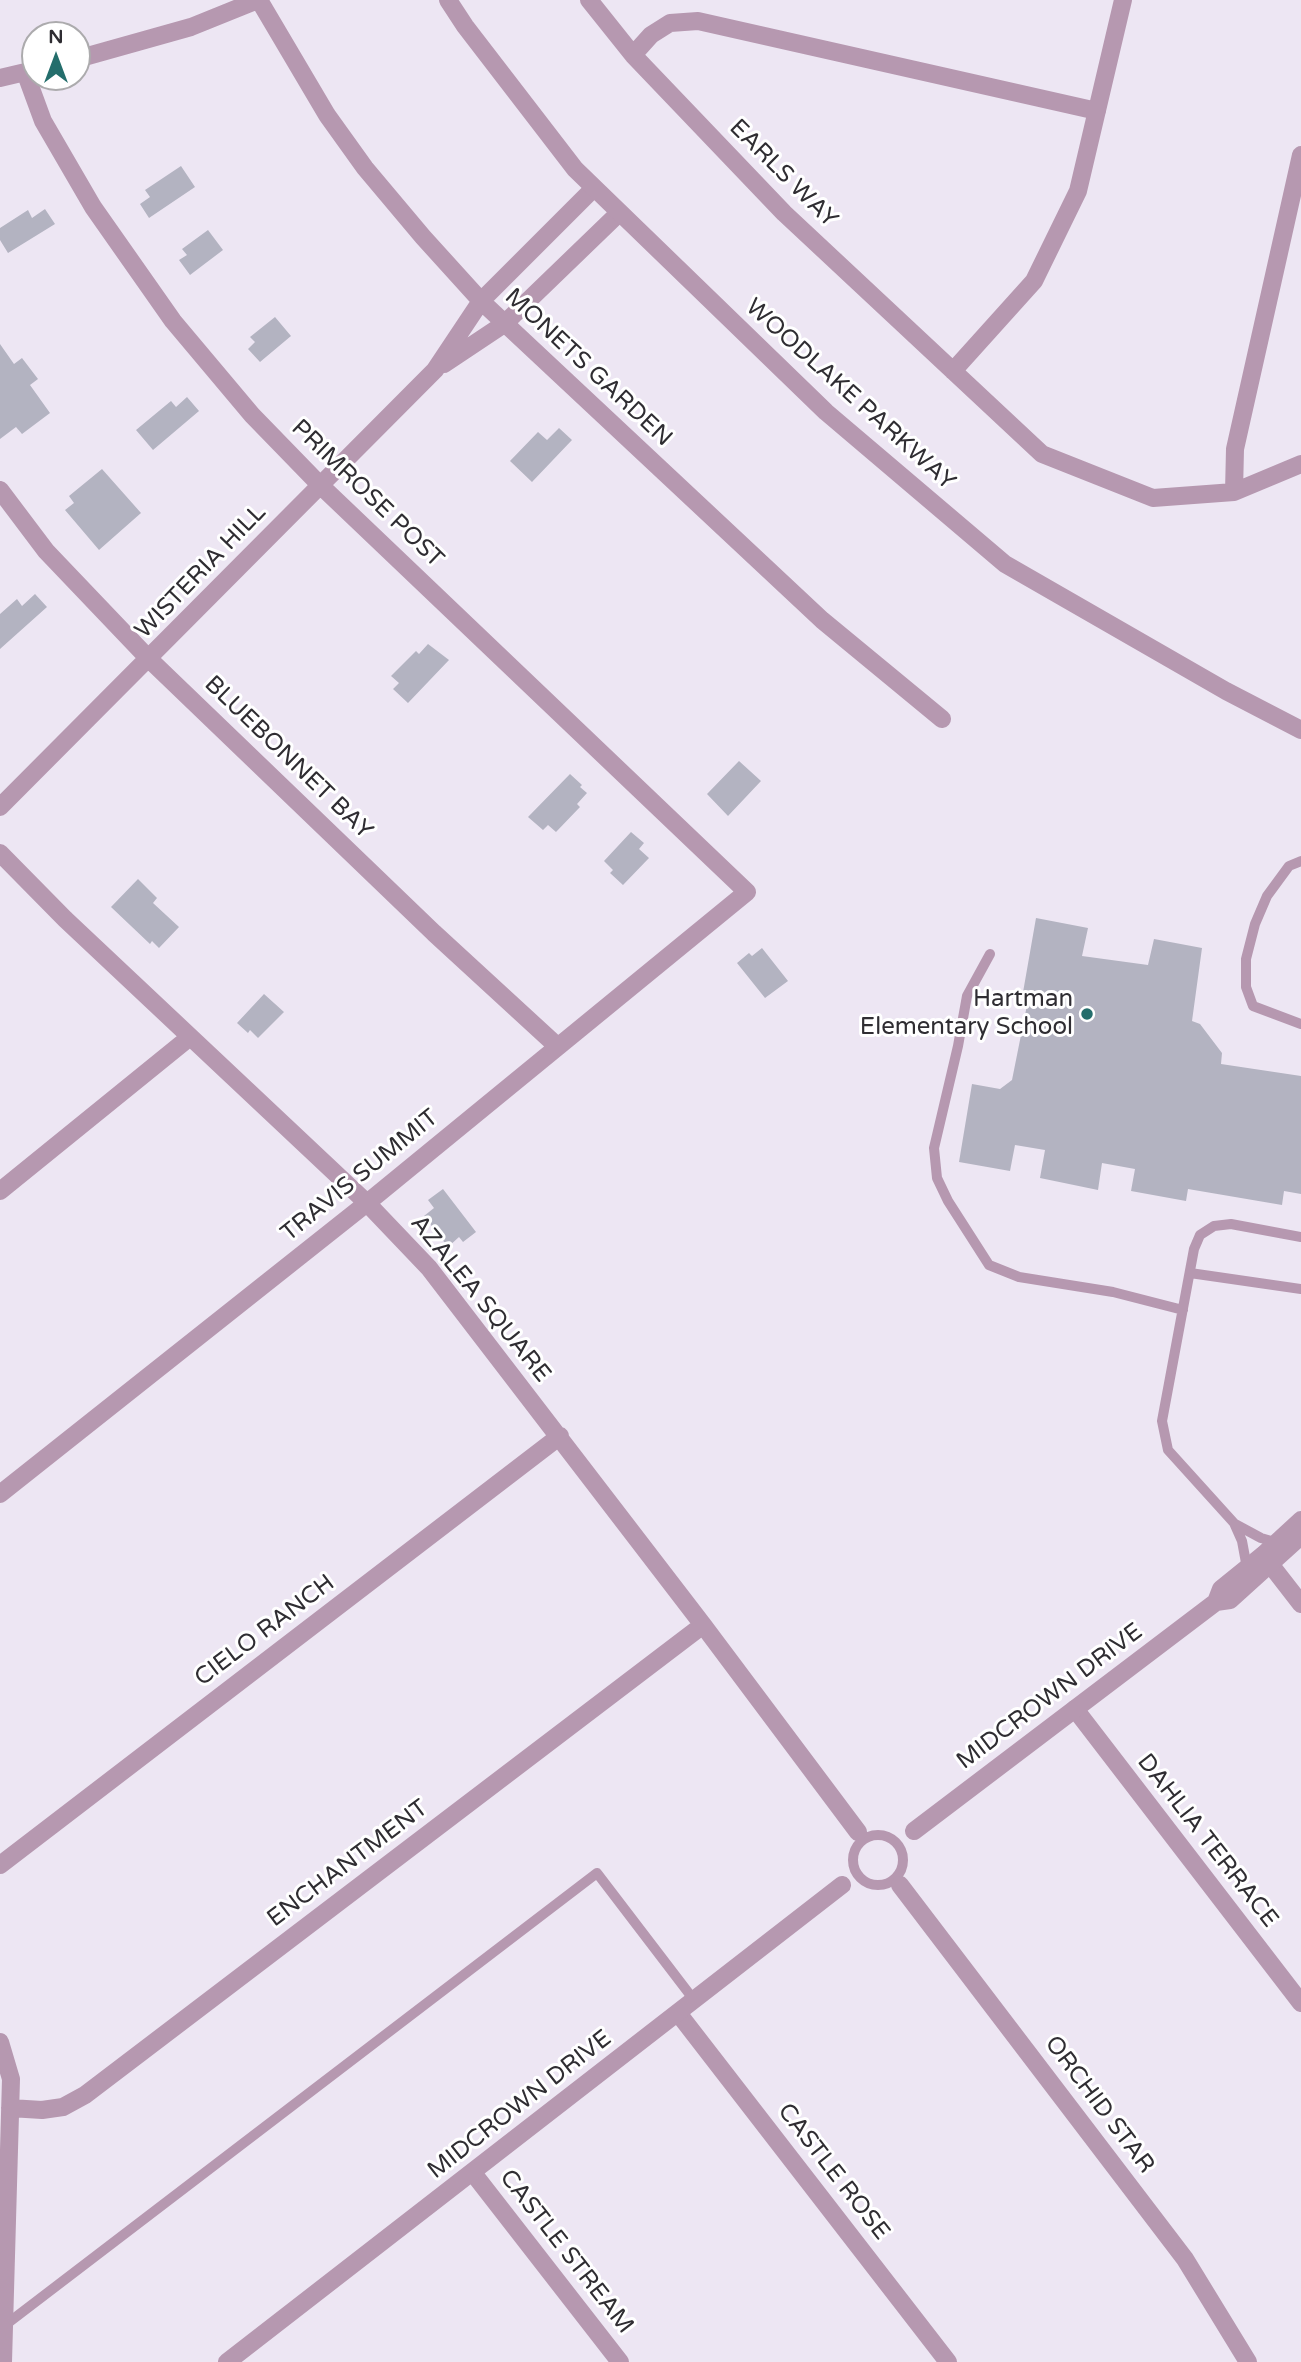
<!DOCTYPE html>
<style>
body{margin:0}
#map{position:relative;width:1301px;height:2362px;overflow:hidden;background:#ede6f3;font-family:"Varela Round",sans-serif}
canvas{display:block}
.north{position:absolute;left:21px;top:21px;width:70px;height:70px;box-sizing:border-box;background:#fff;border:2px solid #acabad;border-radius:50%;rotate:0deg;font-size:19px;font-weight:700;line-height:28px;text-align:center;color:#2f2d32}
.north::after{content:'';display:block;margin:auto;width:24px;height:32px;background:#246e6c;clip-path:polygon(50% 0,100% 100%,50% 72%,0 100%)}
</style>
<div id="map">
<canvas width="1301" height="2362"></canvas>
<div class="north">N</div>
</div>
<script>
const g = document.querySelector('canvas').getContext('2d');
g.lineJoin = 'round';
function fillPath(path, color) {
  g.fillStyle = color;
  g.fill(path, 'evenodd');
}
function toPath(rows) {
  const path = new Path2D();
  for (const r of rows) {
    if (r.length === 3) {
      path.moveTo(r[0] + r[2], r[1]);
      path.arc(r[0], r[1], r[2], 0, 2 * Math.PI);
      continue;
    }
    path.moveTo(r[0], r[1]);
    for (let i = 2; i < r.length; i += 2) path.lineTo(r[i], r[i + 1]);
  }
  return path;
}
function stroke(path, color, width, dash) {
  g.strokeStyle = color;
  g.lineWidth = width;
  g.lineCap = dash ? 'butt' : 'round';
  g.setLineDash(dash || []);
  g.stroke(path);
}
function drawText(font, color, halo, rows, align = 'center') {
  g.font = font + ' "Varela Round",sans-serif';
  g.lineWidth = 6;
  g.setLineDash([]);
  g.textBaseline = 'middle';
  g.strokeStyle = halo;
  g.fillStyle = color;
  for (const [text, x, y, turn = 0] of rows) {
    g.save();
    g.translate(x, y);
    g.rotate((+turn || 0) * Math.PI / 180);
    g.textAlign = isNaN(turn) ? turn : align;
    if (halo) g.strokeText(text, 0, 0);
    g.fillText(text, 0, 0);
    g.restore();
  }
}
fillPath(toPath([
 [181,166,195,187,149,218,140,204,150,197,145,190],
 [45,209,55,224,8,253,0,240,0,228,28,210,32,218],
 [208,230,223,250,190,275,179,260,187,255,182,249],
 [275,317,291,336,260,362,248,349,255,342,250,337],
 [0,344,14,364,22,358,38,379,30,385,50,413,22,434,16,427,0,439],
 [187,397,199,411,153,450,136,430,171,401,176,407],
 [559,428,572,440,532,482,510,461,538,432,547,440],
 [102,469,141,513,99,550,65,510,74,503,69,496],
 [35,594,47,607,0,649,0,614,17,599,22,606],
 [428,644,449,660,408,703,393,689,399,683,391,676,416,651,419,654],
 [739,761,761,781,728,816,707,794],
 [570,774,582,785,580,787,587,793,577,804,580,807,556,832,548,825,543,830,528,817],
 [631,832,644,843,639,849,649,858,623,885,610,873,613,870,604,861],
 [138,879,157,898,153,903,179,927,159,948,152,941,150,944,111,907],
 [1036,918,1088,928,1082,956,1148,965,1154,939,1202,948,1192,1021,1200,1024,1222,1053,1221,1064,1301,1076,1301,1194,1284,1191,1282,1205,1188,1189,1186,1201,1131,1191,1135,1169,1102,1163,1098,1190,1040,1178,1045,1150,1015,1145,1010,1171,959,1162,972,1084,1000,1089,1012,1080,1028,1000,1022,998],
 [762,948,788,981,765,998,737,963,749,953,752,956],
 [264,994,284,1012,258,1038,250,1030,248,1033,237,1023],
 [443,1189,476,1232,463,1242,459,1237,448,1247,424,1216,434,1208,428,1200]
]), '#b3b3c1');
stroke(toPath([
 [1301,861,1289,866,1267,896,1255,924,1246,959,1246,987,1253,1006,1301,1024],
 [990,954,967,996,958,1046,934,1148,937,1178,948,1201,989,1265,1019,1277,1113,1292,1183,1310],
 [1190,1273,1301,1289],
 [1235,1524,1261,1538,1278,1543],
 [1247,1568,1242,1541,1234,1523,1168,1450,1162,1421,1194,1249,1200,1235,1214,1226,1231,1224,1301,1237],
 [878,1860,25],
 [4,2326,597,1873,694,2000]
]), '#b698b0', 10);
stroke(toPath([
 [259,0,327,115,365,168,423,237,481,301,822,620,942,719],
 [589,0,633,55,784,213,1042,454,1153,498,1234,492,1301,464],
 [633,55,651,35,670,23,698,21,1097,111],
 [77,59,191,27,258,0],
 [0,78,34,70],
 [444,364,504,324,619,213],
 [953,371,1034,281,1078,191,1123,0],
 [0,490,46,551,149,659,434,933,557,1046],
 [1234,492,1235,449,1301,155],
 [0,807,435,370,481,301,593,189],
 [0,853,65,919,367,1203,429,1268,703,1625,858,1832],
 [0,1191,190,1037],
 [0,1494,367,1203,747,892,320,485,252,415,173,321,93,207,43,121,25,72],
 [1263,1555,1301,1604],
 [1075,1709,1301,2003],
 [0,1865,560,1436],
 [900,1885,1185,2259,1248,2362],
 [678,2013,948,2362],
 [0,2042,11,2079,3,2362],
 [10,2108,42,2110,63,2107,85,2095,703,1625],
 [473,2173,620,2362]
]), '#b698b0', 18);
stroke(toPath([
 [448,0,465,26,575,169,826,412,1005,564,1226,691,1301,730],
 [1216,1602,1221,1589,1263,1555,1301,1520],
 [914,1831,1216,1602,1230,1600,1301,1536],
 [227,2362,842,1885]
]), '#b698b0', 18);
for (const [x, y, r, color] of [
 [1087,1014,7,"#246e6c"]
]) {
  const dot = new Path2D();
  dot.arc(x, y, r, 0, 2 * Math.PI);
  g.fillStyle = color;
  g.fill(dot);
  stroke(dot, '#fff', 2.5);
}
drawText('24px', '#2f2d32', '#fff', [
 ["EARLS WAY",783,174,45],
 ["MONETS GARDEN",588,368,43],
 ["WOODLAKE PARKWAY",850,395,42],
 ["PRIMROSE POST",367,494,44],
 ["WISTERIA HILL",201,572,-46],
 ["BLUEBONNET BAY",288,758,44],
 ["TRAVIS SUMMIT",360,1176,-39],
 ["AZALEA SQUARE",480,1299,51],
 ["CIELO RANCH",265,1631,-37],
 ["MIDCROWN DRIVE",1050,1697,-37],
 ["DAHLIA TERRACE",1207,1841,52],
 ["ENCHANTMENT",348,1864,-37],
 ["MIDCROWN DRIVE",520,2105,-38],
 ["ORCHID STAR",1099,2105,53],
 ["CASTLE ROSE",833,2172,52],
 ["CASTLE STREAM",566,2252,52]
]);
drawText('24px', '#2f2d32', '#fff', [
 ["Hartman",1073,1000],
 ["Elementary School",1073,1028]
], 'right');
</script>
